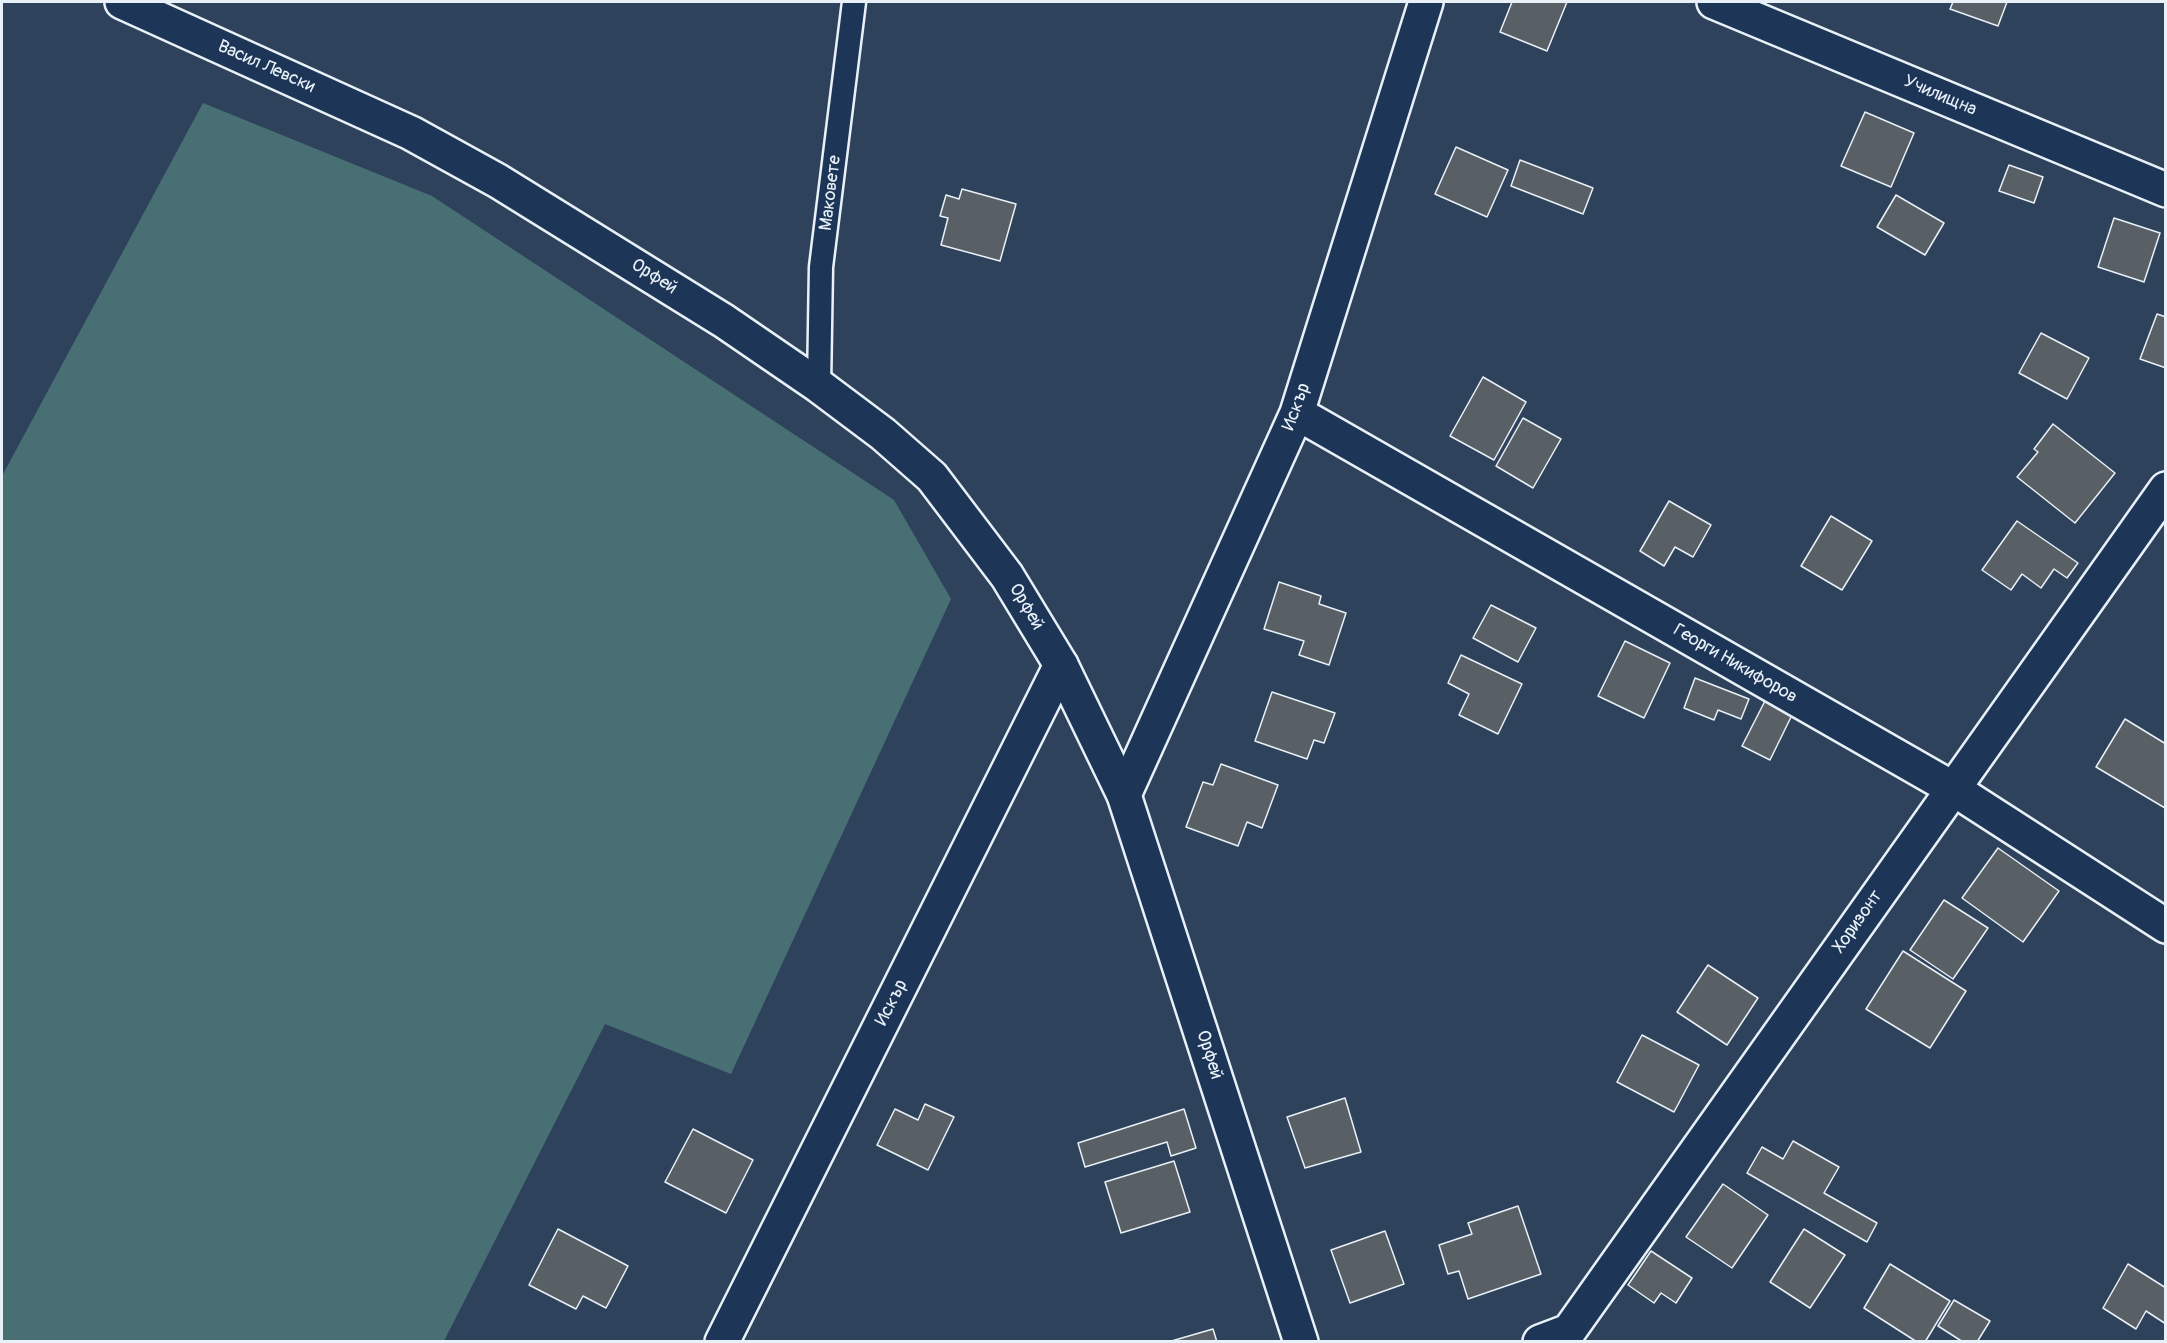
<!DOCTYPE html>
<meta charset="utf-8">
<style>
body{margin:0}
#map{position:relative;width:2167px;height:1343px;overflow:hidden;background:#2f425b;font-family:Pangolin,sans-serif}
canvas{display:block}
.frame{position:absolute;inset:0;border:3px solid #e8f1f8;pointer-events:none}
</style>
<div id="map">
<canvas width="2167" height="1343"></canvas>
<div class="frame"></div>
</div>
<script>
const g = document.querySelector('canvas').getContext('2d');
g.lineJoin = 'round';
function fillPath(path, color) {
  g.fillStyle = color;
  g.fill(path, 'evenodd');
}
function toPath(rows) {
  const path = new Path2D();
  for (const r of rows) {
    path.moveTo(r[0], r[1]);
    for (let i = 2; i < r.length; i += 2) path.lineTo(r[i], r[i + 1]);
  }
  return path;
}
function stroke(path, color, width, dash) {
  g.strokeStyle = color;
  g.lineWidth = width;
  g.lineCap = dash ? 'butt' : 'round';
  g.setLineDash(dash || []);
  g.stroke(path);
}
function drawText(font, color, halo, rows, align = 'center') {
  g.font = font + ' Pangolin,sans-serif';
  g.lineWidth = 4.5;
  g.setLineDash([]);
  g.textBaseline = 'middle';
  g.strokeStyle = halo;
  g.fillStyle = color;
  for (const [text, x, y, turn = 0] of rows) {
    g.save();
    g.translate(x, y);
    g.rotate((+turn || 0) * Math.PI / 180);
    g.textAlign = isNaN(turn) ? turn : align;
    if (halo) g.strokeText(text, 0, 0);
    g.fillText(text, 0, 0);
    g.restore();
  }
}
fillPath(toPath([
 [203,103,432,196,894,500,951,599,731,1074,605,1024,444,1341,2,1341,2,476]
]), '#487074');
const building = toPath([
 [1512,2,1567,2,1547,51,1500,32,1512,2],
 [1953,2,2007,2,1998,26,1950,9,1953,2],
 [1865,112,1914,133,1891,187,1841,166,1865,112],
 [1456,147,1508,170,1487,217,1435,194,1456,147],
 [1520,160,1593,188,1583,214,1511,186,1520,160],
 [2009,165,2043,177,2034,203,1999,191,2009,165],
 [962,189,1016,204,1000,261,941,245,948,218,940,216,946,195,959,199,962,189],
 [1896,195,1944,223,1925,255,1877,227,1896,195],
 [2114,218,2160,233,2144,282,2098,267,2114,218],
 [2157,314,2166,317,2166,368,2140,359,2157,314],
 [2041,333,2089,358,2067,399,2019,373,2041,333],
 [1483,377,1526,402,1494,460,1450,436,1483,377],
 [1523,418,1561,439,1533,488,1496,466,1523,418],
 [2053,424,2115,473,2075,523,2017,477,2038,452,2034,449,2053,424],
 [1669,501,1711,525,1693,557,1675,547,1664,566,1640,551,1669,501],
 [1831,516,1872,541,1842,590,1801,566,1831,516],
 [2017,521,2078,563,2067,578,2054,569,2041,588,2022,574,2011,590,1982,570,2017,521],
 [1279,582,1321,596,1319,604,1346,613,1329,665,1299,655,1304,641,1264,629,1279,582],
 [1491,605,1536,628,1518,662,1473,638,1491,605],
 [1625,641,1670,663,1644,718,1598,696,1625,641],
 [1461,655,1522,684,1498,734,1459,715,1469,694,1448,683,1461,655],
 [1695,678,1749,699,1741,719,1718,710,1714,720,1684,708,1695,678],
 [1272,692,1335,713,1324,743,1314,740,1307,759,1255,741,1272,692],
 [1767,697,1794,711,1770,760,1742,746,1767,697],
 [2125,719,2166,744,2165,808,2096,767,2125,719],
 [1221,764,1278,785,1262,828,1247,822,1238,846,1186,827,1203,782,1213,785,1221,764],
 [1998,848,2059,891,2023,942,1962,898,1998,848],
 [1944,900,1988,928,1953,979,1910,950,1944,900],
 [1903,951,1966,991,1930,1048,1866,1009,1903,951],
 [1708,965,1758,998,1727,1045,1677,1012,1708,965],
 [1642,1035,1699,1065,1674,1112,1617,1082,1642,1035],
 [1345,1098,1361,1152,1305,1168,1287,1117,1345,1098],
 [925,1104,954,1117,928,1170,877,1145,895,1109,918,1120,925,1104],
 [1184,1109,1196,1148,1171,1156,1167,1142,1085,1167,1078,1143,1184,1109],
 [693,1129,753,1160,726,1213,665,1182,693,1129],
 [1793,1141,1839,1167,1824,1193,1877,1223,1867,1242,1747,1173,1762,1147,1783,1159,1793,1141],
 [1174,1161,1190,1212,1121,1233,1105,1182,1174,1161],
 [1723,1184,1768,1215,1732,1268,1686,1237,1723,1184],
 [1518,1206,1541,1274,1468,1299,1459,1271,1448,1274,1439,1245,1472,1234,1468,1223,1518,1206],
 [558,1229,628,1266,606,1308,583,1296,576,1309,529,1285,558,1229],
 [1804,1229,1845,1255,1810,1308,1770,1282,1804,1229],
 [1385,1231,1404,1284,1350,1303,1331,1250,1385,1231],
 [1651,1251,1692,1278,1676,1303,1661,1293,1654,1303,1628,1285,1651,1251],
 [1890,1264,1950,1301,1925,1342,1917,1342,1864,1308,1890,1264],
 [2128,1264,2166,1288,2166,1324,2146,1311,2136,1329,2103,1308,2128,1264],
 [1954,1300,1990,1321,1977,1342,1963,1342,1938,1326,1954,1300],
 [1213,1329,1217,1342,1168,1342,1213,1329]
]);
fillPath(building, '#596065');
stroke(building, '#e8f1f8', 1.5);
const service = toPath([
 [819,386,821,267,854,2]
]);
const minor = toPath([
 [1714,2,2166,190],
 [1297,413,1952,788,2166,926],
 [1124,795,1297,413,1426,2],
 [722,1342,1061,665],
 [1540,1342,1569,1331,2166,489]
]);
const tertiary = toPath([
 [122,2,411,133,498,181,724,321,819,386,883,434,932,477,1007,576,1061,665,1124,795,1301,1342]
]);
stroke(service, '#e8f1f8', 27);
stroke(minor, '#e8f1f8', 38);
stroke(tertiary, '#e8f1f8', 38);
stroke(service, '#1d3557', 22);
stroke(minor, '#1d3557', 33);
stroke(tertiary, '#1d3557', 33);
drawText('18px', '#e8f1f8', '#1d3557', [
 ["Васил Левски",266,67,24],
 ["Училищна",1940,96,23],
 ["Маковете",831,193,-83],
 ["Орфей",654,277,32],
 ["Искър",1297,407,-70],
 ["Орфей",1026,607,59],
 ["Георги Никифоров",1735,664,30],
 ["Хоризонт",1858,922,-55],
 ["Искър",892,1003,-63],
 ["Орфей",1209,1055,72]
]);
</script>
